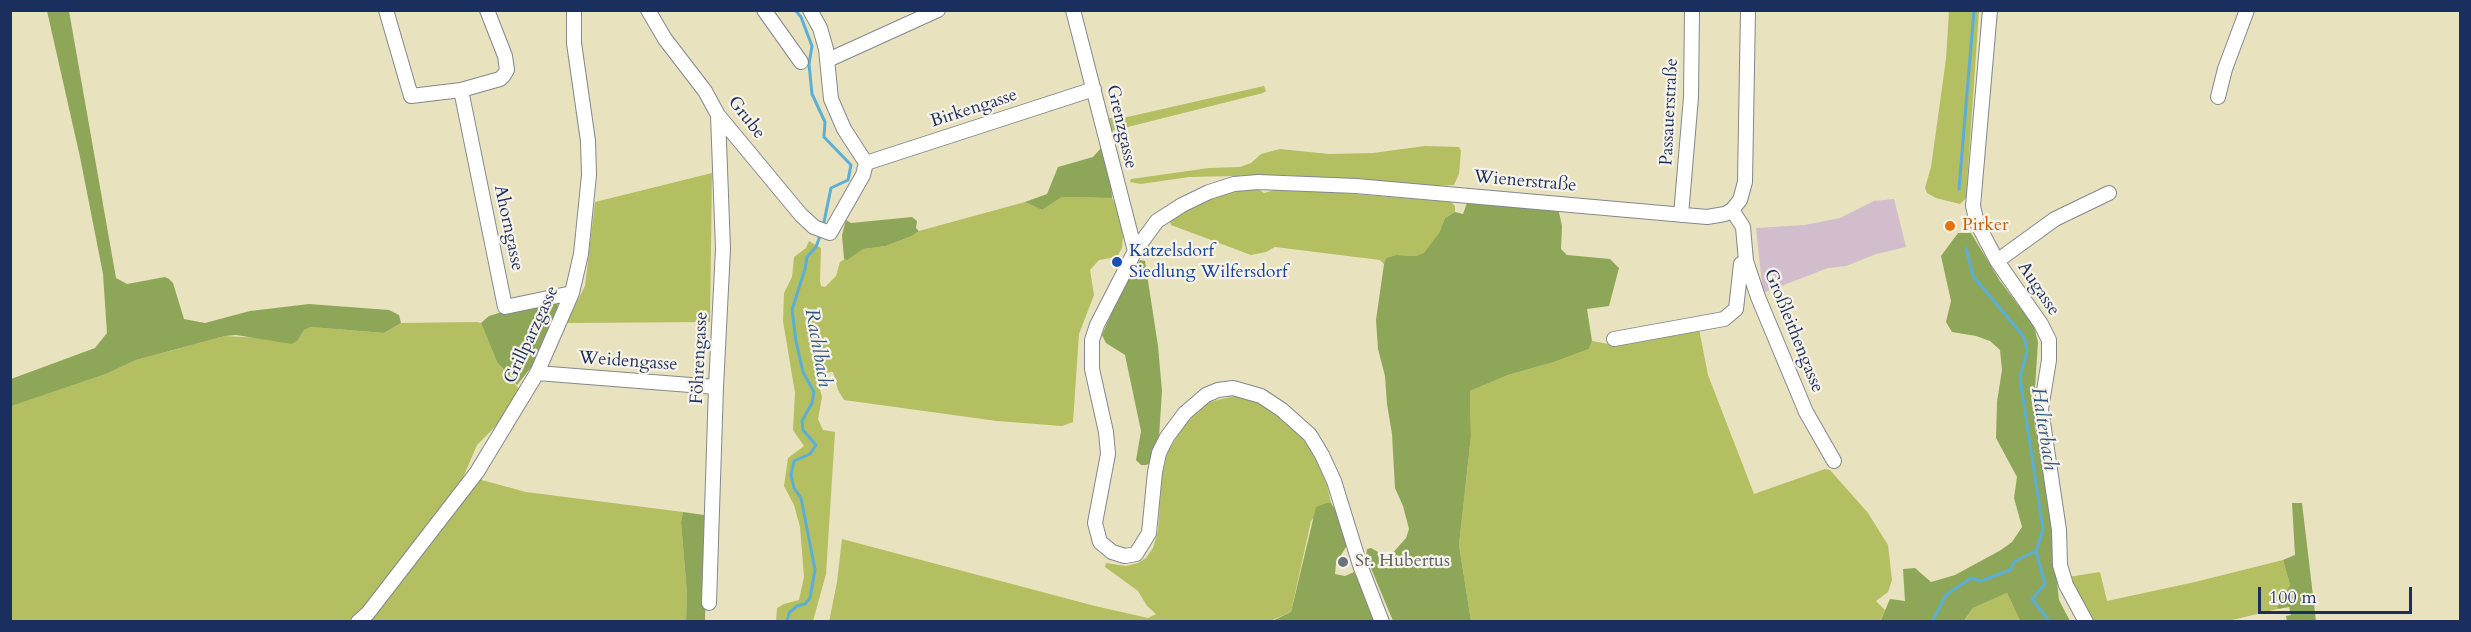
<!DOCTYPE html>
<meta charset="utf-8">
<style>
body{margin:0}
#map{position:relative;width:2471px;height:632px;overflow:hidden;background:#e9e2bf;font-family:Cardo,serif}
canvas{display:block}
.frame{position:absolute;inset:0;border:12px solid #1b2f5e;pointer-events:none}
.scale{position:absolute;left:2258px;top:587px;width:154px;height:27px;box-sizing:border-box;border:3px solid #1b2f5e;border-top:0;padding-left:8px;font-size:18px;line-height:21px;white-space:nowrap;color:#1b2f5e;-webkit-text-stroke:4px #f7f3e8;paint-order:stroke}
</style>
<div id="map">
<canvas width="2471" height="632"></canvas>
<div class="frame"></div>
<div class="scale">100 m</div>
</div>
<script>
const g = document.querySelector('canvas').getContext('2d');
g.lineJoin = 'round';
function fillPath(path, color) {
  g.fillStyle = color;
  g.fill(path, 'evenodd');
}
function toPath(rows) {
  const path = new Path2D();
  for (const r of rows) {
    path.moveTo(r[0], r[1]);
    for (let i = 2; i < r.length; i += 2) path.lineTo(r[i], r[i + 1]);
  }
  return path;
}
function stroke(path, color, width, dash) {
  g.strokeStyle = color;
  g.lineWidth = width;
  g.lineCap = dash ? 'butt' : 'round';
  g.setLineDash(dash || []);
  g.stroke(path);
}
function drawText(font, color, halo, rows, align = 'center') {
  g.font = font + ' Cardo,serif';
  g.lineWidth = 4.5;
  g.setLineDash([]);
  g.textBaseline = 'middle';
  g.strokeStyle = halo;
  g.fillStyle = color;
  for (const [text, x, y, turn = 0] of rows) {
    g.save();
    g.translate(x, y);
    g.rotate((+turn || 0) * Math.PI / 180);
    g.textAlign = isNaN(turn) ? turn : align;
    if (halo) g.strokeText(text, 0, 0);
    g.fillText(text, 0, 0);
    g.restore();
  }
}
fillPath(toPath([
 [1894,199,1906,247,1876,254,1846,266,1828,268,1763,293,1756,228,1805,225,1840,218,1874,201]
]), '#d1bdcc');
fillPath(toPath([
 [1949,11,1979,11,1966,198,1960,204,1936,198,1927,193,1925,188,1931,167,1946,59],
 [1264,86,1266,91,1263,93,1112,131,1110,129,1109,118,1123,118],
 [1425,146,1459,147,1461,151,1459,174,1454,185,1434,186,1281,175,1189,177,1141,184,1130,182,1131,179,1209,168,1240,167,1251,163,1261,154,1280,149,1329,154,1373,153],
 [712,173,710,322,566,323,585,286,595,202],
 [1258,189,1264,193,1275,190,1304,190,1451,202,1455,206,1455,212,1445,218,1439,233,1425,253,1416,256,1396,255,1386,258,1384,264,1380,260,1275,247,1266,252,1251,255,1171,225,1170,219,1205,199,1234,191],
 [1062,197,1112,198,1117,206,1123,236,1122,248,1117,257,1099,260,1090,270,1094,295,1079,334,1073,422,1062,426,997,421,844,400,838,390,833,372,821,373,819,385,822,397,818,419,823,430,835,432,826,574,813,621,776,622,777,608,784,604,799,600,804,577,800,527,794,505,784,486,788,458,804,446,793,430,795,393,783,321,784,293,792,277,794,257,806,248,809,241,821,248,820,281,821,286,825,287,836,276,840,262,863,249,886,246,912,236,919,231,1025,202,1042,210],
 [477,322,481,323,497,362,519,389,500,422,477,445,459,487,478,479,526,492,683,512,681,522,687,595,686,621,11,621,10,406,106,374,136,360,225,336,298,340,304,330,311,327,384,333,401,323],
 [1699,329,1708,375,1754,494,1825,469,1830,470,1868,513,1888,545,1892,580,1888,592,1876,601,1885,610,1880,621,1471,621,1459,545,1471,436,1470,391,1508,375,1554,362,1589,349,1592,341,1614,345],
 [1235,396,1250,399,1266,407,1293,428,1305,441,1318,463,1327,485,1331,503,1327,503,1311,521,1291,612,1270,621,829,622,837,582,842,539,1095,606,1148,618,1156,614,1147,606,1138,591,1105,567,1106,563,1126,566,1138,563,1146,558,1153,548,1158,531,1162,475,1168,451,1185,424,1209,402],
 [2283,560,2290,585,2277,607,2278,609,2228,621,2092,622,2068,577,2100,572,2107,601,2195,582],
 [2007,593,2020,621,1964,622,1973,608]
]), '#b3bf61');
fillPath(toPath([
 [47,11,69,11,116,278,127,284,165,277,169,279,173,283,184,319,205,323,250,311,309,304,389,310,399,315,401,323,384,333,311,327,304,330,298,340,292,344,236,335,225,336,136,360,106,374,11,406,11,379,95,348,107,333,103,274,80,157],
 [1102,147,1111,177,1112,198,1062,197,1042,210,1025,202,1047,194,1058,167,1093,157],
 [1467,203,1558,208,1562,226,1561,249,1567,255,1610,259,1619,268,1609,306,1587,309,1592,341,1589,349,1554,362,1508,375,1470,391,1471,436,1459,545,1471,621,1393,621,1366,556,1367,549,1371,548,1378,552,1379,560,1390,556,1406,538,1409,529,1403,506,1395,488,1392,434,1387,404,1385,376,1378,349,1376,320,1384,264,1386,258,1396,255,1416,256,1424,253,1439,233,1445,218,1455,212,1463,214],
 [912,217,917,221,916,228,919,231,912,236,886,246,863,249,847,260,844,259,842,235,846,220,851,223],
 [1958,233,1971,233,2000,281,2034,326,2038,342,2034,404,2035,428,2044,463,2059,600,2070,621,2020,621,2007,593,1973,608,1964,621,1880,622,1890,599,1905,601,1903,569,1915,568,1931,582,1955,575,2001,550,2012,542,2022,527,2014,498,2017,477,1996,438,1997,402,2002,370,2000,350,1990,341,1976,336,1952,332,1946,322,1951,301,1941,256],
 [1140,260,1145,261,1158,346,1162,391,1159,437,1150,463,1146,465,1141,465,1136,460,1141,431,1125,355,1106,343,1102,335,1119,296],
 [557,302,558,307,533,365,517,385,497,362,481,323,489,316,505,311],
 [1327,503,1331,503,1341,519,1346,537,1346,547,1336,563,1335,574,1345,576,1354,572,1379,621,1270,622,1291,612,1316,507],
 [2292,503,2302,503,2316,621,2287,621,2286,616,2291,615,2289,607,2278,609,2277,607,2290,585,2283,560,2295,555],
 [683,512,704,515,707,521,705,621,686,621,687,595,681,522]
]), '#8ea657');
stroke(toPath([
 [795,10,801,17,812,46,809,64,812,94,825,122,824,137,851,165,848,180,831,188,823,227],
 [1959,189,1974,10],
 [1966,248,1973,276,2024,337,2027,351,2020,378,2043,529,2036,551,2045,584,2032,599,2050,622],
 [787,622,789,613,797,606,805,604,810,598,815,570,801,498,794,488,791,475,794,461,810,454,816,445,803,430,802,421,812,403,814,392,803,372,796,341,792,310,805,269,807,257,816,247,821,233],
 [1932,622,1946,595,1971,578,1981,581,2010,570,2015,561,2036,551]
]), '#5bafd7', 3);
const minor = toPath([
 [386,10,411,96,461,90,500,79,504,75,507,70,505,56,487,10],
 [648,10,665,39,705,91,718,115,801,215,814,227,830,233,863,175,866,163,844,129,831,99,826,49,820,28,810,10],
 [764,10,801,62],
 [1073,10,1135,251],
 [1990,10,1973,206,1977,223,1997,261,2041,324,2049,340,2049,360,2041,409,2059,530,2060,565,2066,585,2086,622],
 [828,60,938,10],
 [461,90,505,307,572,293],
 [2218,97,2225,69,2247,10],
 [866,163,1094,89],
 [1732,210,1743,227,1746,261,1758,297,1806,412,1834,461],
 [1681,215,1691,97,1692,10],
 [1997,261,2055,219,2109,193],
 [1614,339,1724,319,1736,309,1741,264,1745,262],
 [537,373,716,387],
 [709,603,716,387,723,249,718,115],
 [358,622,368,613,477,472,537,373,572,293,581,254,589,175,588,141,574,43,574,10],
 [1382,622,1360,565,1334,481,1322,455,1310,435,1282,410,1261,396,1233,388,1218,390,1206,395,1185,413,1167,437,1159,453,1155,472,1149,533,1136,554,1125,556,1112,552,1100,542,1095,523,1108,454,1106,432,1092,369,1092,340,1097,325,1135,251,1157,221,1182,205,1209,192,1234,184,1258,182,1356,186,1707,217,1725,214,1732,210,1740,200,1745,182,1748,10]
]);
stroke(minor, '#82888e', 16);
stroke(minor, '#fff', 14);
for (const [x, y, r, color] of [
 [1950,226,6,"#e8710a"],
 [1117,262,6,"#1a4fb4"],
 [1343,562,6,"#6b7280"]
]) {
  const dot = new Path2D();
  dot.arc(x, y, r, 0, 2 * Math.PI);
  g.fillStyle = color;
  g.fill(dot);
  stroke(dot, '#f7f3e8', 2);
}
drawText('18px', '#1b2f5e', '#f7f3e8', [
 ["Birkengasse",974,109,-18],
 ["Passauerstraße",1670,112,-87],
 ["Grube",746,118,52],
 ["Grenzgasse",1121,127,77],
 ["Wienerstraße",1525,182,5],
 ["Ahorngasse",508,228,78],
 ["Augasse",2038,289,56],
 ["Großleithengasse",1793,331,68],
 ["Grillparzgasse",532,335,-65],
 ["Föhrengasse",700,358,-87],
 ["Weidengasse",628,362,4]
]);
drawText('18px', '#c56008', '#f7f3e8', [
 ["Pirker",1962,226]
], 'left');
drawText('18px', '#164399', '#f7f3e8', [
 ["Katzelsdorf",1129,252],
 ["Siedlung Wilfersdorf",1129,273]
], 'left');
drawText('18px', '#5b616d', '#f7f3e8', [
 ["St. Hubertus",1355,562]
], 'left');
drawText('italic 20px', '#2e5582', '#f7f3e8', [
 ["Rachlbach",817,348,80],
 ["Halterbach",2043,429,81]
]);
</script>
